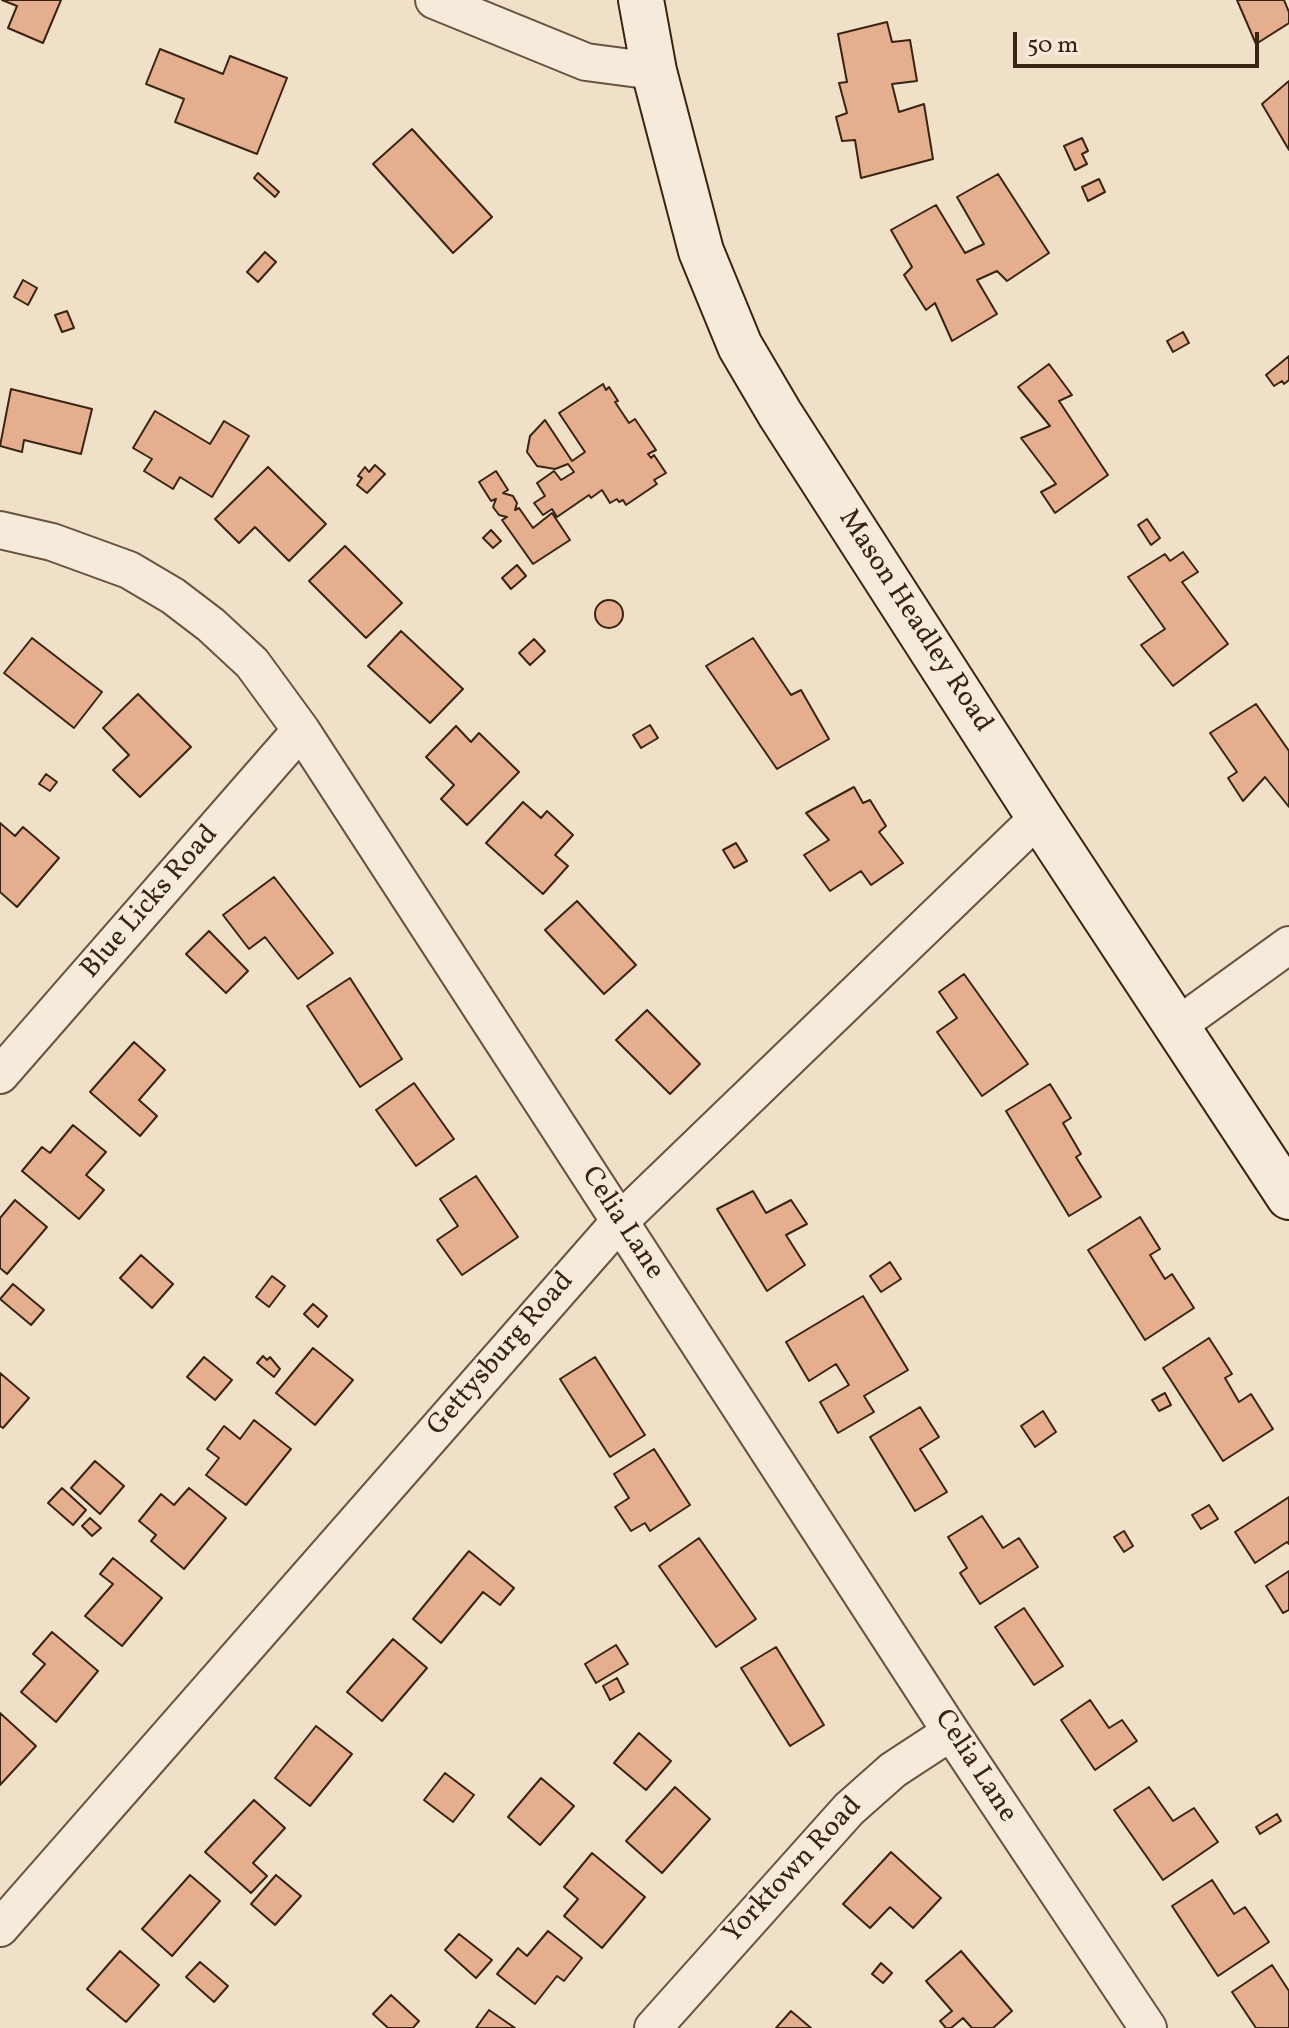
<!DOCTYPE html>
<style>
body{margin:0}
#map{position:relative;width:1289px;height:2028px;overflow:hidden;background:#f1e0c8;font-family:Vollkorn,serif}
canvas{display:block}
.scale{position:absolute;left:1013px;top:32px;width:246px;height:36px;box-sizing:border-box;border:4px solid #392412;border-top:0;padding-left:10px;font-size:24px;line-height:28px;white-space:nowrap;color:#392412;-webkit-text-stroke:6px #f6ebdb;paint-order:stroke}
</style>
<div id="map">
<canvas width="1289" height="2028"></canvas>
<div class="scale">50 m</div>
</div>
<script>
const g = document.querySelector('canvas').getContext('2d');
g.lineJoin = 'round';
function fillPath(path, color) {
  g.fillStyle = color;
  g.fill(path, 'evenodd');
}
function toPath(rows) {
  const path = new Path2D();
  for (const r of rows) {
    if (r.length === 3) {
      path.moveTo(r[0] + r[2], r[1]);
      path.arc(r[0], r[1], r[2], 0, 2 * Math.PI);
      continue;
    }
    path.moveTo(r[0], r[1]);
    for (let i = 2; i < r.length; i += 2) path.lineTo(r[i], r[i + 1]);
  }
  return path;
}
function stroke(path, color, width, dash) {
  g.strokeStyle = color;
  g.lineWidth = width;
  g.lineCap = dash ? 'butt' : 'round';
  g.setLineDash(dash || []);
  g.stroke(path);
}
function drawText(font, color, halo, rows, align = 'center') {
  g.font = font + ' Vollkorn,serif';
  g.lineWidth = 6;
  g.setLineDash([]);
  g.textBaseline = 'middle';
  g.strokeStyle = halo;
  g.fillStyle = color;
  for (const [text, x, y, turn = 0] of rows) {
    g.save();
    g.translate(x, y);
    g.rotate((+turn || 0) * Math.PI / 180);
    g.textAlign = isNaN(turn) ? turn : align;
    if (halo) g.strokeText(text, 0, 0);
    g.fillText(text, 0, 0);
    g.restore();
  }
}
const building = toPath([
 [2,0,61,0,43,43,8,28,17,6,2,0],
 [1237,0,1284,0,1289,12,1289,23,1256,44,1237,0],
 [887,22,892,42,910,40,917,81,892,84,899,112,924,104,933,159,861,178,855,140,842,141,836,117,847,113,839,83,847,82,838,34,887,22],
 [160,49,223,74,230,56,287,78,257,154,175,122,184,99,146,84,160,49],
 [1289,81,1289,150,1262,104,1289,81],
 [412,129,492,217,453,253,373,164,412,129],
 [1082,138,1088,151,1082,154,1087,164,1075,170,1064,146,1082,138],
 [258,173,279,192,275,197,254,178,258,173],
 [998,174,1049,253,1007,281,997,271,977,280,997,314,952,341,935,303,926,310,904,275,912,267,891,230,936,205,965,253,984,244,957,197,998,174],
 [1099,179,1105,192,1088,201,1082,187,1099,179],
 [265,252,276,262,258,282,247,272,265,252],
 [23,280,37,288,28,305,14,297,23,280],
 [67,311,74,328,62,332,55,315,67,311],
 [1183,332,1189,343,1173,352,1167,341,1183,332],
 [1289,356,1289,380,1284,384,1282,381,1274,386,1266,375,1289,356],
 [1049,364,1072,395,1059,401,1108,475,1055,513,1041,492,1056,484,1021,438,1050,426,1018,387,1049,364],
 [603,384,606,390,609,387,618,401,615,402,629,423,635,419,656,450,648,454,651,458,654,455,666,473,654,480,657,484,626,505,623,500,619,502,617,499,610,503,602,490,591,498,589,495,557,517,552,509,543,515,534,503,545,496,537,483,554,471,561,480,574,472,568,464,555,469,537,466,527,452,530,436,545,420,572,461,585,452,559,413,603,384],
 [11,389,92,409,81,454,24,440,22,452,0,446,11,389],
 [155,411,210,444,224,421,249,436,212,497,180,477,173,489,144,471,152,459,133,448,155,411],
 [375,465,385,474,367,493,357,485,362,478,358,476,365,467,369,472,375,465],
 [268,467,326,524,289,561,255,527,239,543,215,519,268,467],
 [496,471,508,490,503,493,513,496,517,503,515,510,519,508,533,528,552,513,570,540,533,564,502,520,507,517,499,515,493,507,496,499,491,501,479,482,496,471],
 [1147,519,1160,538,1151,545,1138,525,1147,519],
 [491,530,501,541,493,548,483,538,491,530],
 [345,546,402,603,366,638,309,581,345,546],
 [1183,552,1198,572,1182,582,1228,644,1173,686,1141,645,1165,629,1128,577,1165,554,1170,561,1183,552],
 [517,565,526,576,511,589,502,578,517,565],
 [609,614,14],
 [401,631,463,689,430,723,368,666,401,631],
 [32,638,102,692,74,728,4,673,32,638],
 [753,638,791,695,801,690,829,739,777,769,706,666,753,638],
 [534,639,545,651,530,665,519,653,534,639],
 [138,694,191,747,140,797,113,770,129,755,103,728,138,694],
 [1256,704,1289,751,1289,807,1265,777,1243,801,1228,778,1237,772,1210,733,1256,704],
 [650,725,658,738,641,748,633,735,650,725],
 [456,726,471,742,479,733,519,772,467,825,441,799,454,785,426,757,456,726],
 [46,774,57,782,50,791,39,784,46,774],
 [854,787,863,803,870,800,886,826,879,832,903,863,871,885,861,871,830,891,804,855,829,840,806,813,854,787],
 [523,802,541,818,547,811,573,835,555,855,568,866,543,894,486,843,523,802],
 [0,823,15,836,23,827,59,858,17,907,0,892,0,823],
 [736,843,747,861,734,868,723,850,736,843],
 [274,877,333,953,298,979,265,937,249,949,223,915,274,877],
 [577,901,636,965,604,994,545,930,577,901],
 [209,931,248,971,226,993,186,954,209,931],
 [964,974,1028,1064,982,1096,937,1032,957,1018,939,992,964,974],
 [350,978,402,1059,360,1087,307,1006,350,978],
 [647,1010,700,1064,670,1094,616,1040,647,1010],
 [134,1042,165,1070,139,1100,157,1116,140,1136,90,1092,134,1042],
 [414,1083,454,1139,416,1166,376,1110,414,1083],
 [1050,1084,1071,1118,1063,1123,1081,1154,1076,1157,1101,1197,1069,1216,1006,1111,1050,1084],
 [73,1125,106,1152,86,1175,104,1190,79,1219,22,1171,42,1147,50,1153,73,1125],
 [476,1176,518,1237,462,1275,437,1240,458,1226,440,1199,476,1176],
 [753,1191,766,1213,791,1200,807,1224,786,1235,805,1265,767,1291,717,1209,753,1191],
 [15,1200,47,1227,7,1274,0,1268,0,1218,15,1200],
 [1140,1217,1160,1249,1150,1255,1165,1279,1172,1274,1194,1308,1145,1340,1088,1250,1140,1217],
 [141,1255,173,1284,152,1308,120,1278,141,1255],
 [890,1262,901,1279,881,1292,870,1276,890,1262],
 [272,1276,285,1286,269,1307,256,1297,272,1276],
 [13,1284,44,1310,31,1325,0,1299,13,1284],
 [863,1296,908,1370,864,1396,874,1412,838,1433,820,1402,849,1385,836,1364,809,1381,786,1342,863,1296],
 [313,1304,327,1316,318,1327,304,1314,313,1304],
 [1209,1338,1232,1374,1225,1378,1239,1402,1251,1394,1273,1429,1223,1461,1163,1368,1209,1338],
 [313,1348,353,1380,315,1425,276,1393,313,1348],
 [263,1356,267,1360,270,1357,280,1369,274,1377,257,1363,263,1356],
 [204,1357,232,1380,215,1400,187,1377,204,1357],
 [595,1357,645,1435,610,1457,560,1379,595,1357],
 [0,1373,29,1398,3,1428,0,1426,0,1373],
 [1165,1393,1171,1405,1159,1411,1152,1400,1165,1393],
 [920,1407,939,1437,920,1449,947,1492,915,1511,870,1437,920,1407],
 [1043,1411,1056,1432,1035,1447,1021,1426,1043,1411],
 [254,1420,291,1449,246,1505,206,1475,219,1458,207,1449,224,1426,240,1439,254,1420],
 [654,1449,690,1505,650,1531,645,1523,631,1531,615,1507,629,1498,614,1474,654,1449],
 [95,1461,124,1486,100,1514,71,1488,95,1461],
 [62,1488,86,1510,73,1525,48,1503,62,1488],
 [189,1488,226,1518,184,1569,151,1541,156,1535,139,1521,161,1494,174,1505,189,1488],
 [1289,1497,1289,1544,1287,1542,1255,1563,1235,1532,1289,1497],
 [1209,1505,1218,1519,1201,1529,1192,1515,1209,1505],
 [982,1516,1003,1548,1019,1538,1038,1567,980,1604,960,1573,967,1568,948,1537,982,1516],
 [90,1518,101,1528,92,1536,82,1526,90,1518],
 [1124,1531,1133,1546,1124,1552,1114,1537,1124,1531],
 [699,1538,756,1619,716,1647,659,1566,699,1538],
 [469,1551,514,1588,500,1605,483,1592,441,1643,413,1619,469,1551],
 [113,1558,162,1598,122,1646,85,1616,113,1584,100,1574,113,1558],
 [1289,1571,1289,1610,1283,1613,1266,1586,1289,1571],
 [1024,1608,1063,1666,1034,1685,995,1627,1024,1608],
 [52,1632,98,1671,56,1722,21,1692,45,1664,33,1654,52,1632],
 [393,1639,427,1668,382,1721,347,1692,393,1639],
 [616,1645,628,1664,596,1683,585,1664,616,1645],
 [776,1647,824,1725,790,1746,741,1668,776,1647],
 [617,1678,624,1692,610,1700,603,1686,617,1678],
 [1090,1700,1109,1728,1122,1720,1137,1741,1095,1770,1061,1720,1090,1700],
 [0,1713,36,1746,0,1785,0,1713],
 [316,1726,352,1754,310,1806,275,1778,316,1726],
 [639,1733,671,1761,646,1790,614,1763,639,1733],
 [445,1773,474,1795,453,1822,424,1800,445,1773],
 [541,1778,574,1806,540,1845,508,1817,541,1778],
 [675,1787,710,1819,662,1873,626,1841,675,1787],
 [1149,1787,1173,1821,1194,1808,1218,1842,1163,1880,1114,1810,1149,1787],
 [254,1800,285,1828,253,1863,267,1876,251,1893,205,1852,254,1800],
 [1277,1814,1281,1821,1260,1834,1256,1827,1277,1814],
 [891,1852,941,1898,913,1928,890,1907,870,1928,843,1904,891,1852],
 [592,1853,645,1897,602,1948,564,1916,578,1899,564,1887,592,1853],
 [190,1875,220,1901,172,1956,142,1929,190,1875],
 [276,1875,301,1896,275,1925,251,1904,276,1875],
 [1212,1880,1234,1914,1245,1907,1269,1942,1218,1976,1172,1906,1212,1880],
 [548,1931,582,1958,564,1981,557,1976,535,2004,497,1974,518,1948,527,1956,548,1931],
 [459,1934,492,1960,476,1978,445,1950,459,1934],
 [120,1951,159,1985,126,2022,87,1989,120,1951],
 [961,1951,1012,2011,993,2028,972,2028,963,2018,951,2028,946,2028,940,2021,952,2011,926,1981,961,1951],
 [200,1962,228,1986,214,2002,186,1977,200,1962],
 [881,1963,892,1973,883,1983,872,1974,881,1963],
 [1272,1965,1289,1991,1289,2028,1256,2028,1232,1992,1272,1965],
 [391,1995,419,2021,413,2028,388,2028,373,2014,391,1995],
 [489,2010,515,2028,476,2028,489,2010],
 [791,2011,811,2028,776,2028,791,2011]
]);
fillPath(building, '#e5ae8f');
stroke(building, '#392412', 2);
const minor = toPath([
 [434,0,586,62,654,71],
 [0,530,52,542,129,570,173,596,211,625,252,663,301,730,951,1732,1148,2028],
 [1177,1026,1289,945],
 [0,1075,301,730],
 [0,1928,620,1221,1039,817],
 [653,2028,849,1809,893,1770,951,1732]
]);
const secondary = toPath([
 [641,0,654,71,701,251,740,346,780,414,1039,817,1289,1197]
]);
stroke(minor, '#675340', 40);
stroke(secondary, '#392412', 48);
stroke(minor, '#f6ebdb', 36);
stroke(secondary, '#f6ebdb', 44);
drawText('28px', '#392412', '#f6ebdb', [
 ["Mason Headley Road",914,622,57],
 ["Blue Licks Road",151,903,-49],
 ["Celia Lane",621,1224,57],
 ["Gettysburg Road",502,1355,-49],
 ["Celia Lane",974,1767,57],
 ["Yorktown Road",794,1871,-47]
]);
</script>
